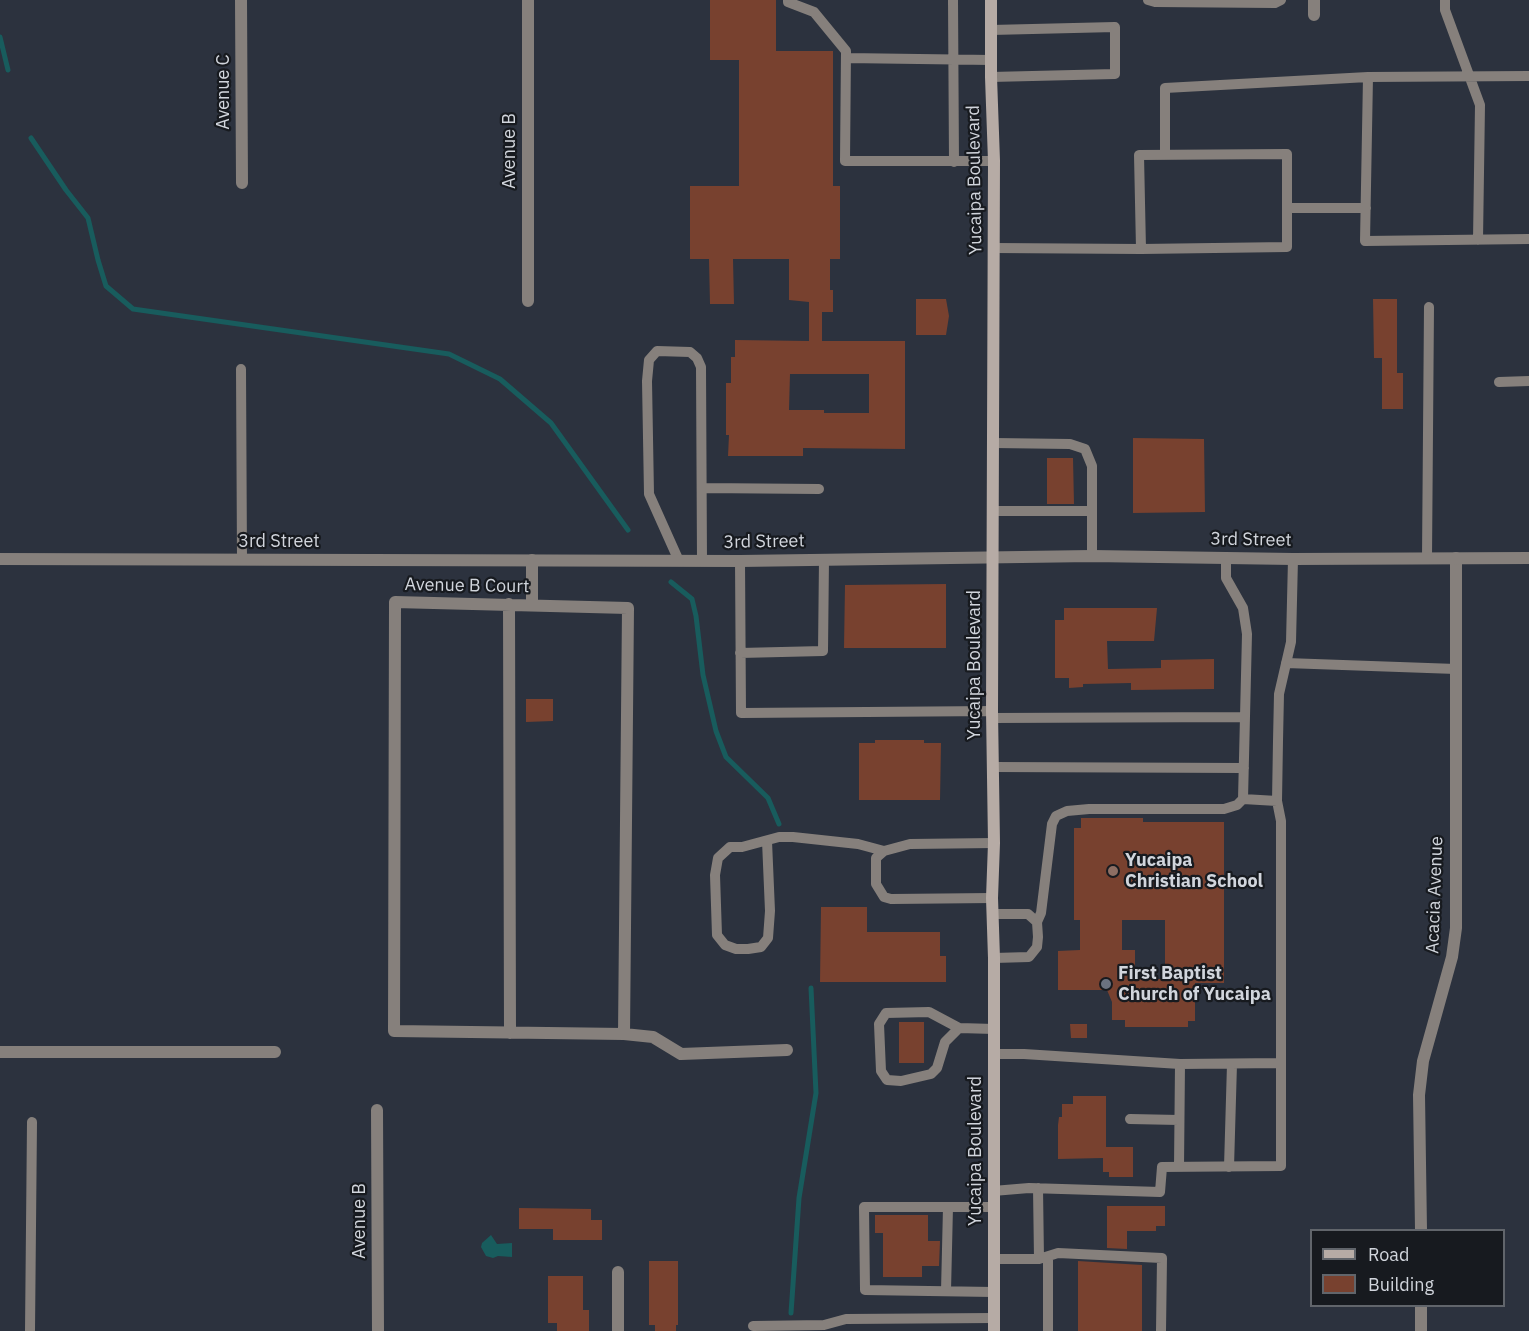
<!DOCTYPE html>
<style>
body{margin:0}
#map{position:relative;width:1529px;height:1331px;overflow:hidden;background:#2c323e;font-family:"IBM Plex Sans",sans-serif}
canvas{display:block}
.legend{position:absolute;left:1310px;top:1229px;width:195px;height:78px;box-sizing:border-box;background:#171a1f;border:2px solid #61656b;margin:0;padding:8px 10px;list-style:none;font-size:18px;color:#d1d5dc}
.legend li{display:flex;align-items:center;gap:12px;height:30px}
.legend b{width:30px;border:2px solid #61656b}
</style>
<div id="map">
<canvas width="1529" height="1331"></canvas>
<ul class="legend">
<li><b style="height:8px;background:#b6aba5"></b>Road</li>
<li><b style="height:16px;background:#78412f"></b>Building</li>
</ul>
</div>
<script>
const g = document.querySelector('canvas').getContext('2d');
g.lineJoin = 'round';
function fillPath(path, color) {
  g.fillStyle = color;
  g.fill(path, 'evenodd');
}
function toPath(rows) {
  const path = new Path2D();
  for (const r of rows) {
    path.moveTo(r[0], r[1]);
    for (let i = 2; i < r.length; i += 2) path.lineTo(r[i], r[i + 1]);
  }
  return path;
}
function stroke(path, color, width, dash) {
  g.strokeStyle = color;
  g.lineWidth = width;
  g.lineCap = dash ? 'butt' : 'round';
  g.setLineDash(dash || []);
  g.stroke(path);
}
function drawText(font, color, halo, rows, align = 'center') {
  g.font = font + ' "IBM Plex Sans",sans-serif';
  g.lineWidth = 4.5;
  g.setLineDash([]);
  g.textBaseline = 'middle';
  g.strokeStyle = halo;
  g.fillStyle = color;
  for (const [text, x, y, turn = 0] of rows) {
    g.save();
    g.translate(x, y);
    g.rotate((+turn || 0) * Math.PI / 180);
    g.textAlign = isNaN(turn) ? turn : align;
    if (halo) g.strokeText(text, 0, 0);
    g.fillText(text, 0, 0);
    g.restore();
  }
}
fillPath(toPath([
 [491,1235,497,1244,512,1243,512,1257,498,1256,493,1258,486,1256,481,1247,482,1243]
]), '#185c5d');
stroke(toPath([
 [0,37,8,70],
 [31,138,66,190,88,218,98,260,106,286,133,309,449,354,500,379,551,423,628,530],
 [671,582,692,599,696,616,703,675,716,731,726,757,768,798,779,824],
 [791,1313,799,1198,816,1093,811,988]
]), '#185c5d', 5);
fillPath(toPath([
 [710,0,776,0,776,51,833,51,833,186,840,186,840,259,830,259,830,290,833,290,833,312,822,312,822,341,905,341,905,449,803,448,803,456,728,456,729,435,726,435,726,383,731,383,731,357,735,357,735,340,809,341,809,302,789,300,789,259,733,259,734,304,710,304,709,259,690,259,690,186,739,186,739,60,710,60],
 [790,374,869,374,869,413,824,413,824,410,789,410],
 [916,299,946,299,949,316,946,335,916,335],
 [1373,299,1397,299,1397,373,1403,373,1403,409,1382,409,1382,358,1374,358],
 [1133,438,1204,439,1205,512,1133,513],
 [1047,458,1073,458,1074,504,1047,504],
 [946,584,946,648,844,648,845,585],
 [1064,608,1157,608,1154,641,1107,641,1108,669,1161,668,1161,660,1214,659,1214,689,1131,690,1131,683,1083,684,1083,687,1069,688,1069,678,1055,678,1055,620,1064,620],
 [526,699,553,699,553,721,526,722],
 [875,740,924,740,924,743,941,743,940,800,859,800,859,743,875,743],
 [1081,818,1143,818,1143,822,1224,822,1224,983,1195,983,1195,1021,1188,1021,1188,1027,1125,1027,1125,1020,1112,1020,1112,1002,1107,990,1058,990,1058,951,1080,950,1080,920,1074,920,1074,828,1081,828],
 [1122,920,1165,920,1165,979,1135,979,1135,950,1122,950],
 [821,907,867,907,867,932,940,932,940,956,946,956,946,982,820,982],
 [899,1022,924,1022,924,1063,899,1063],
 [1070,1024,1087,1024,1087,1038,1071,1038],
 [1073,1096,1106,1096,1106,1147,1133,1147,1133,1177,1109,1177,1109,1172,1103,1172,1103,1158,1058,1159,1058,1125,1059,1117,1062,1117,1062,1104,1073,1104],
 [1107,1206,1165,1206,1165,1226,1156,1226,1156,1231,1127,1231,1127,1249,1107,1248],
 [519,1208,591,1209,591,1220,602,1220,602,1240,553,1240,553,1229,519,1229],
 [875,1215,928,1215,928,1241,940,1241,939,1266,922,1266,922,1277,883,1277,883,1233,875,1233],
 [649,1261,678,1261,678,1325,676,1325,676,1331,655,1331,655,1325,649,1325],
 [1078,1261,1142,1265,1142,1331,1078,1331],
 [548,1276,583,1276,583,1310,589,1310,589,1331,557,1331,557,1323,548,1323]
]), '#78412f');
stroke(toPath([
 [788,0,788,2,814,12,846,51,845,161,994,161],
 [953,0,954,162],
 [1148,0,1155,2,1275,3,1281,0],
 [1445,0,1445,10,1480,105,1478,240],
 [991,30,1115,27,1115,74,991,77],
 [846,58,991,60],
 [1368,77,1365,241,1529,239],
 [1165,154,1165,88,1368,77,1529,76],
 [1288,208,1366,208],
 [994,248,1141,249,1287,247,1287,154,1139,155,1141,249],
 [241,369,242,560],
 [1499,382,1529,381],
 [994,443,1070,444,1085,449,1092,466,1092,556],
 [702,488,819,489],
 [993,511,1091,511],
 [1226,558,1226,578,1243,608,1247,634,1243,799,1277,801],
 [1427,558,1429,307],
 [679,561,649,494,647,381,649,360,657,351,690,352,697,358,701,367,702,561],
 [740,561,741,713,992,711],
 [740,653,823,651,824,559],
 [1286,663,1456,669],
 [992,718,1245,717],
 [993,767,1244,768],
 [767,841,770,911,768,938,761,947,748,949,736,949,725,945,717,935,715,875,718,858,730,847,742,847,779,837,793,837,858,844,884,851],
 [992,898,891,899,884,897,876,884,876,858,884,851,910,844,994,843],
 [992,914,1028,914,1037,922,1038,937,1037,947,1029,957,994,958],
 [1037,922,1041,913,1052,824,1056,816,1067,811,1089,809,1224,809,1237,805,1243,799],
 [959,1028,945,1042,937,1068,931,1074,901,1081,887,1080,881,1071,879,1024,886,1013,929,1012,959,1028,994,1029],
 [994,1054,1024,1054,1180,1064,1281,1063],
 [1130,1119,1179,1120],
 [1179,1167,1180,1064],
 [1229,1167,1232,1064],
 [1038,1188,1039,1259],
 [993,1191,1029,1188,1160,1192,1162,1167,1281,1166,1281,821,1277,801,1278,741,1279,694,1291,642,1293,559],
 [993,1207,864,1207,865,1290,993,1292],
 [993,1259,1039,1259,1058,1253,1162,1258,1161,1331],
 [946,1291,948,1207],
 [753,1326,824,1325,846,1319,993,1318],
 [30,1331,32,1122],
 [1048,1331,1048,1258]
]), '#86807c', 10);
stroke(toPath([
 [241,0,242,183],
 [528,0,528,301],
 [1314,0,1314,15],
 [532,560,532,605],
 [509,604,510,1033],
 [624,1034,628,608,395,602,394,1031,624,1034,653,1037,681,1054,787,1050],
 [0,1052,275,1052],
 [377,1110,378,1331],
 [1421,1230,1419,1095,1423,1061,1452,957,1456,928,1456,558],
 [618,1331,618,1272],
 [1421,1331,1421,1306]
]), '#86807c', 12);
stroke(toPath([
 [0,559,740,561,1092,556,1293,559,1529,558]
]), '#86807c', 12);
stroke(toPath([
 [991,0,991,77,994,161,992,711,994,843,992,898,994,958,994,1331]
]), '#b6aba5', 12);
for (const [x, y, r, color] of [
 [1113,871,6,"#8d6e63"],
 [1106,984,6,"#6b7280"]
]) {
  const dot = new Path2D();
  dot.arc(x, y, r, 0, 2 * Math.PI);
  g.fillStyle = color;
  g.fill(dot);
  stroke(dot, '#171a1f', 2);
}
drawText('18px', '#d1d5dc', '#171a1f', [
 ["Avenue C",224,92,-90],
 ["Avenue B",510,151,-90],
 ["Yucaipa Boulevard",975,180,-91],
 ["3rd Street",1251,540,1],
 ["3rd Street",279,542],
 ["3rd Street",764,542,-1],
 ["Avenue B Court",467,586,1],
 ["Yucaipa Boulevard",975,665,-90],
 ["Acacia Avenue",1435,895,-88],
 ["Yucaipa Boulevard",976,1151,-90],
 ["Avenue B",360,1221,-90]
]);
drawText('bold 18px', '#d1d5dc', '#171a1f', [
 ["Yucaipa",1125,861],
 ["Christian School",1125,882],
 ["First Baptist",1118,974],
 ["Church of Yucaipa",1118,995]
], 'left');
</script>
